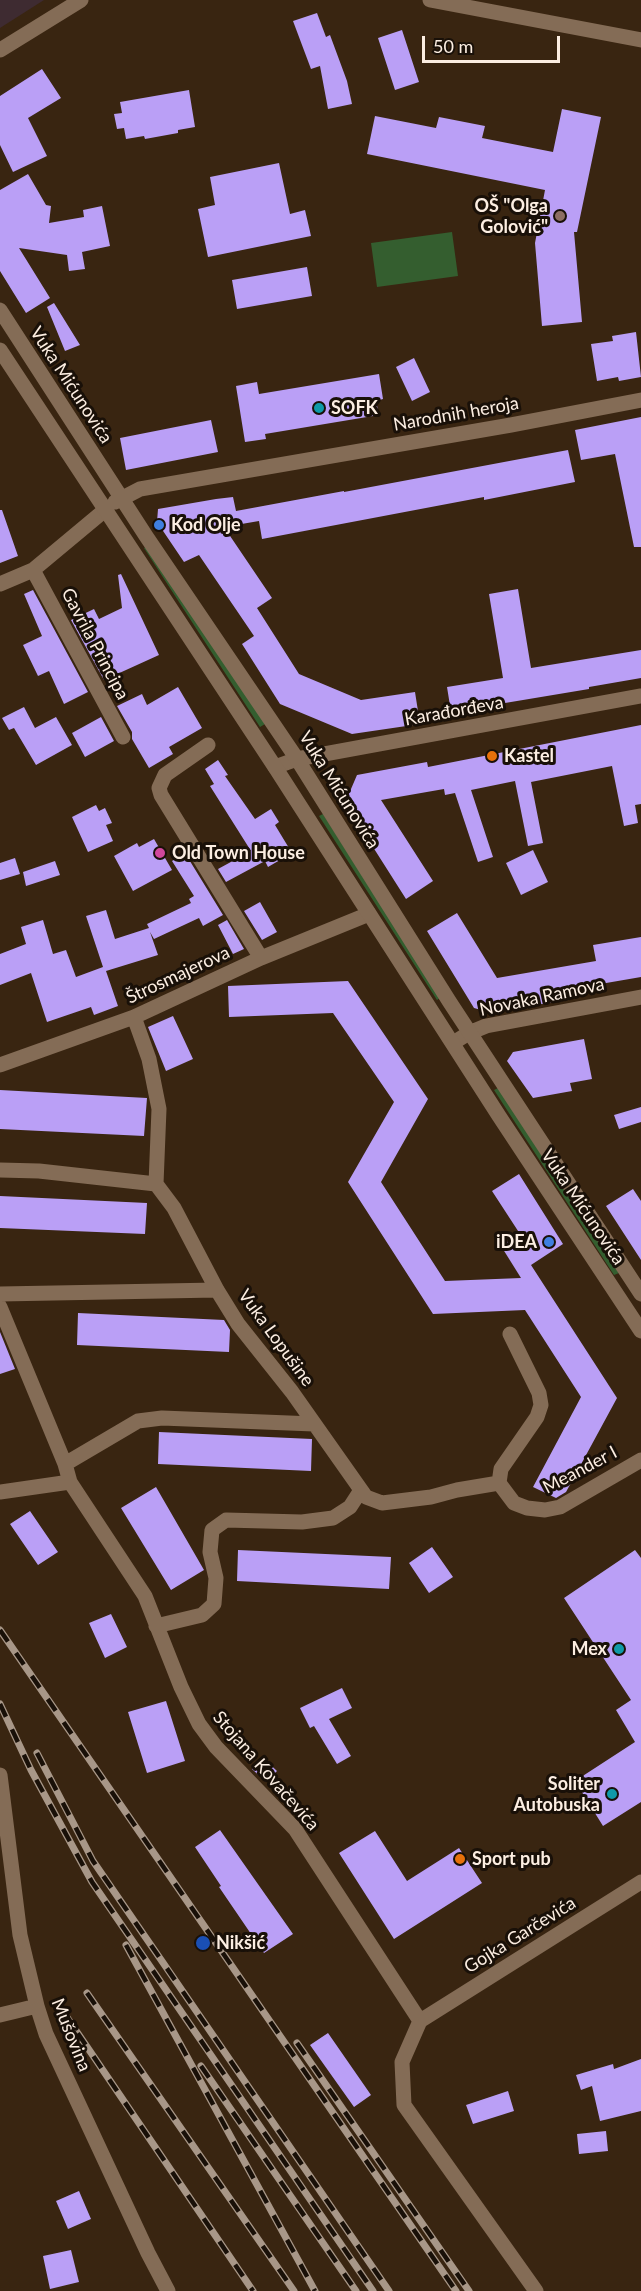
<!DOCTYPE html>
<meta charset="utf-8">
<style>
body{margin:0}
#map{position:relative;width:641px;height:2291px;overflow:hidden;background:#392511;font-family:Lato,sans-serif}
canvas{display:block}
.scale{position:absolute;left:422px;top:36px;width:138px;height:27px;box-sizing:border-box;border:3px solid #fceee2;border-top:0;padding-left:8px;font-size:18px;line-height:21px;white-space:nowrap;color:#fceee2;-webkit-text-stroke:4px #191008;paint-order:stroke}
</style>
<div id="map">
<canvas width="641" height="2291"></canvas>
<div class="scale">50 m</div>
</div>
<script>
const g = document.querySelector('canvas').getContext('2d');
g.lineJoin = 'round';
function fillPath(path, color) {
  g.fillStyle = color;
  g.fill(path, 'evenodd');
}
function toPath(rows) {
  const path = new Path2D();
  for (const r of rows) {
    path.moveTo(r[0], r[1]);
    for (let i = 2; i < r.length; i += 2) path.lineTo(r[i], r[i + 1]);
  }
  return path;
}
function stroke(path, color, width, dash) {
  g.strokeStyle = color;
  g.lineWidth = width;
  g.lineCap = dash ? 'butt' : 'round';
  g.setLineDash(dash || []);
  g.stroke(path);
}
function drawText(font, color, halo, rows, align = 'center') {
  g.font = font + ' Lato,sans-serif';
  g.lineWidth = 6;
  g.setLineDash([]);
  g.textBaseline = 'middle';
  g.strokeStyle = halo;
  g.fillStyle = color;
  for (const [text, x, y, turn = 0] of rows) {
    g.save();
    g.translate(x, y);
    g.rotate((+turn || 0) * Math.PI / 180);
    g.textAlign = isNaN(turn) ? turn : align;
    if (halo) g.strokeText(text, 0, 0);
    g.fillText(text, 0, 0);
    g.restore();
  }
}
fillPath(toPath([
 [0,0,44,0,0,28]
]), '#3e2b31');
fillPath(toPath([
 [452,232,458,276,377,287,371,243],
 [149,545,265,724,260,727,144,548],
 [323,814,440,998,437,1000,319,816],
 [498,1088,619,1273,614,1275,494,1090]
]), '#345e2f');
fillPath(toPath([
 [317,13,326,37,330,35,347,81,352,104,328,109,320,66,311,69,293,21],
 [402,30,419,82,395,90,378,38],
 [42,69,61,98,28,118,47,156,13,172,0,145,0,96],
 [189,90,195,127,178,130,178,133,145,139,144,136,126,139,124,128,117,129,114,114,122,113,120,102],
 [562,109,601,117,577,232,574,232,582,322,542,326,535,243,545,190,367,154,375,116,436,128,439,117,485,126,482,138,553,152],
 [279,163,290,214,305,210,311,236,208,257,198,209,215,205,210,177],
 [28,174,46,205,51,206,49,223,84,217,83,210,102,206,110,246,82,252,85,269,69,271,67,255,19,248,50,298,26,313,0,271,0,190],
 [307,267,312,296,237,309,232,280],
 [54,303,80,345,65,351,47,307],
 [636,332,641,377,619,381,618,377,597,381,591,344,613,341,612,336],
 [414,358,430,392,412,401,396,367],
 [379,374,383,399,376,401,379,415,265,434,266,439,245,442,236,386,257,382,259,394],
 [641,417,641,547,634,547,615,454,581,460,575,430],
 [211,420,218,452,126,470,120,438],
 [568,450,575,482,484,500,484,497,262,539,259,521,224,527,272,598,257,608,299,674,361,700,415,692,420,724,352,734,280,704,242,644,254,636,199,555,184,562,157,522,158,509,216,499,233,497,236,511,344,491,344,492],
 [0,510,2,510,18,556,0,563],
 [121,574,159,655,104,680,71,620,94,609,99,619,122,608,118,575],
 [518,589,531,668,641,650,641,678,589,687,589,689,451,712,447,687,503,678,489,594],
 [33,590,88,692,64,704,49,671,38,676,23,645,42,636,24,594],
 [178,687,202,728,169,747,173,754,149,768,132,739,132,732,117,706,142,694,147,705],
 [24,707,35,728,56,717,72,745,36,765,14,728,9,730,2,718],
 [101,717,114,741,85,757,72,733],
 [641,725,641,804,635,805,638,823,624,826,612,766,531,782,543,843,528,846,515,781,471,790,493,857,478,862,455,793,445,795,444,789,381,800,433,881,406,899,345,803,357,775,427,762,428,767],
 [218,760,228,775,225,776,255,819,271,809,279,822,275,825,292,853,268,867,265,861,226,882,218,869,251,851,210,786,214,784,205,769],
 [96,805,99,811,105,808,112,823,106,825,113,841,88,852,72,817],
 [154,839,172,870,133,891,114,856,137,843,139,847],
 [533,850,548,882,521,895,506,863],
 [185,853,223,915,203,926,199,918,154,939,150,932,158,955,106,971,118,1006,94,1015,91,1007,47,1022,31,973,0,985,0,954,26,944,21,927,43,920,53,954,66,950,76,977,103,967,86,916,106,910,115,939,149,928,147,924,191,903,189,899,194,896,172,861],
 [15,858,20,874,0,880,0,863],
 [55,861,60,875,26,886,23,872],
 [260,902,277,932,262,940,244,911],
 [457,913,497,978,596,961,593,945,641,937,641,977,583,987,585,996,492,1013,474,1008,427,931],
 [227,920,244,949,233,954,218,925],
 [348,981,428,1099,381,1182,445,1281,521,1278,501,1246,520,1234,492,1191,519,1174,563,1244,531,1265,617,1398,566,1492,556,1498,533,1487,581,1397,525,1310,433,1314,348,1182,394,1102,333,1013,229,1017,228,986],
 [173,1016,193,1059,166,1071,148,1027],
 [584,1039,592,1079,570,1083,572,1091,533,1098,507,1061,513,1052],
 [0,1090,147,1098,144,1136,0,1129],
 [641,1107,641,1122,619,1129,614,1115],
 [633,1189,641,1201,641,1260,606,1206],
 [0,1196,147,1203,145,1234,0,1228],
 [78,1313,224,1320,230,1330,229,1352,77,1345],
 [0,1332,15,1369,0,1374],
 [159,1432,312,1439,311,1471,158,1464],
 [156,1487,204,1570,171,1590,121,1508],
 [30,1511,58,1552,38,1565,10,1524],
 [432,1547,453,1577,429,1593,409,1563],
 [238,1550,391,1557,389,1589,237,1581],
 [635,1550,641,1558,641,1802,603,1826,575,1781,635,1742,616,1710,631,1700,564,1598],
 [111,1614,127,1647,105,1658,89,1623],
 [342,1688,352,1708,329,1719,351,1756,337,1764,314,1726,310,1728,300,1708],
 [166,1701,185,1761,147,1773,128,1712],
 [262,1757,277,1771,266,1782,252,1769],
 [220,1830,293,1934,264,1953,219,1887,221,1886,195,1847],
 [375,1831,407,1881,459,1848,482,1883,394,1939,339,1853],
 [328,2033,371,2095,354,2107,310,2045],
 [641,2059,641,2111,600,2121,592,2086,581,2090,576,2075,613,2064,614,2069],
 [508,2091,514,2111,473,2124,466,2105],
 [606,2131,608,2151,579,2154,577,2134],
 [79,2191,91,2219,68,2229,56,2201],
 [71,2250,79,2282,50,2289,43,2256]
]), '#ba9ff6');
stroke(toPath([
 [430,0,641,40],
 [0,50,81,0],
 [33,570,123,737],
 [0,584,33,570,105,510],
 [208,745,165,775,159,788,161,795,261,958],
 [275,767,297,759,641,696],
 [134,1017,149,1059,159,1109,156,1184],
 [453,1043,469,1033,486,1026,641,997],
 [0,1065,134,1017,261,958,369,914],
 [0,1170,39,1171,156,1184,174,1208,217,1290,238,1324,292,1392,366,1497,382,1503,431,1497,457,1490,499,1483],
 [0,1294,217,1290],
 [0,1307,65,1464,70,1482,145,1596,181,1687,199,1724,216,1747,295,1829,420,2021],
 [510,1334,539,1393,541,1405,537,1417,501,1469,499,1483,514,1503,527,1508,545,1510,560,1507,641,1460],
 [65,1464,138,1421,162,1418,314,1424],
 [0,1492,70,1482],
 [156,1626,202,1615,214,1604,216,1578,210,1552,212,1530,226,1520,302,1522,333,1518,350,1507,361,1490],
 [0,1775,20,1935,37,2006,46,2034,148,2253,168,2291],
 [0,2015,37,2006],
 [420,2021,402,2062,404,2105,536,2291],
 [420,2021,641,1882]
]), '#846c56', 15);
stroke(toPath([
 [0,310,146,536,297,759,449,1001,641,1294],
 [0,350,275,767,499,1116,641,1331],
 [115,502,140,489,511,425,641,400]
]), '#846c56', 15);
const rail = toPath([
 [0,1630,456,2291],
 [0,1704,31,1770,92,1882,373,2291],
 [37,1753,93,1861,389,2291],
 [126,1945,315,2291],
 [87,1993,294,2291],
 [62,2010,253,2291],
 [297,2043,469,2291],
 [201,2066,356,2291]
]);
stroke(rail, '#a89788', 7);
stroke(rail, '#191008', 4.5, [14]);
for (const [x, y, r, color] of [
 [560,216,6,"#8d6e63"],
 [319,408,6,"#0f9aa8"],
 [159,525,6,"#3f7fe0"],
 [492,756,6,"#e8710a"],
 [160,853,6,"#d1479c"],
 [549,1242,6,"#3f7fe0"],
 [619,1649,6,"#0f9aa8"],
 [612,1794,6,"#0f9aa8"],
 [460,1859,6,"#e8710a"],
 [203,1943,8,"#1a4fb4"]
]) {
  const dot = new Path2D();
  dot.arc(x, y, r, 0, 2 * Math.PI);
  g.fillStyle = color;
  g.fill(dot);
  stroke(dot, '#191008', 2);
}
drawText('bold 18px', '#fceee2', '#191008', [
 ["OŠ \"Olga",548,206,"right"],
 ["Golović\"",548,227,"right"],
 ["SOFK",331,408],
 ["Kod Olje",171,525],
 ["Kastel",504,756],
 ["Old Town House",172,853],
 ["iDEA",537,1242,"right"],
 ["Mex",607,1649,"right"],
 ["Soliter",600,1784,"right"],
 ["Autobuska",600,1805,"right"],
 ["Sport pub",472,1859],
 ["Nikšić",216,1943]
], 'left');
drawText('18px', '#fceee2', '#191008', [
 ["Vuka Mićunovića",71,385,57],
 ["Narodnih heroja",456,414,-10],
 ["Gavrila Principa",95,644,62],
 ["Karađorđeva",454,711,-10],
 ["Vuka Mićunovića",339,790,58],
 ["Štrosmajerova",178,975,-25],
 ["Novaka Ramova",542,997,-12],
 ["Vuka Mićunovića",583,1207,56],
 ["Vuka Lopušine",276,1338,54],
 ["Meander I",580,1470,-28],
 ["Stojana Kovačevića",266,1771,49],
 ["Gojka Garčevića",520,1935,-32],
 ["Mušovina",71,2035,68]
]);
</script>
